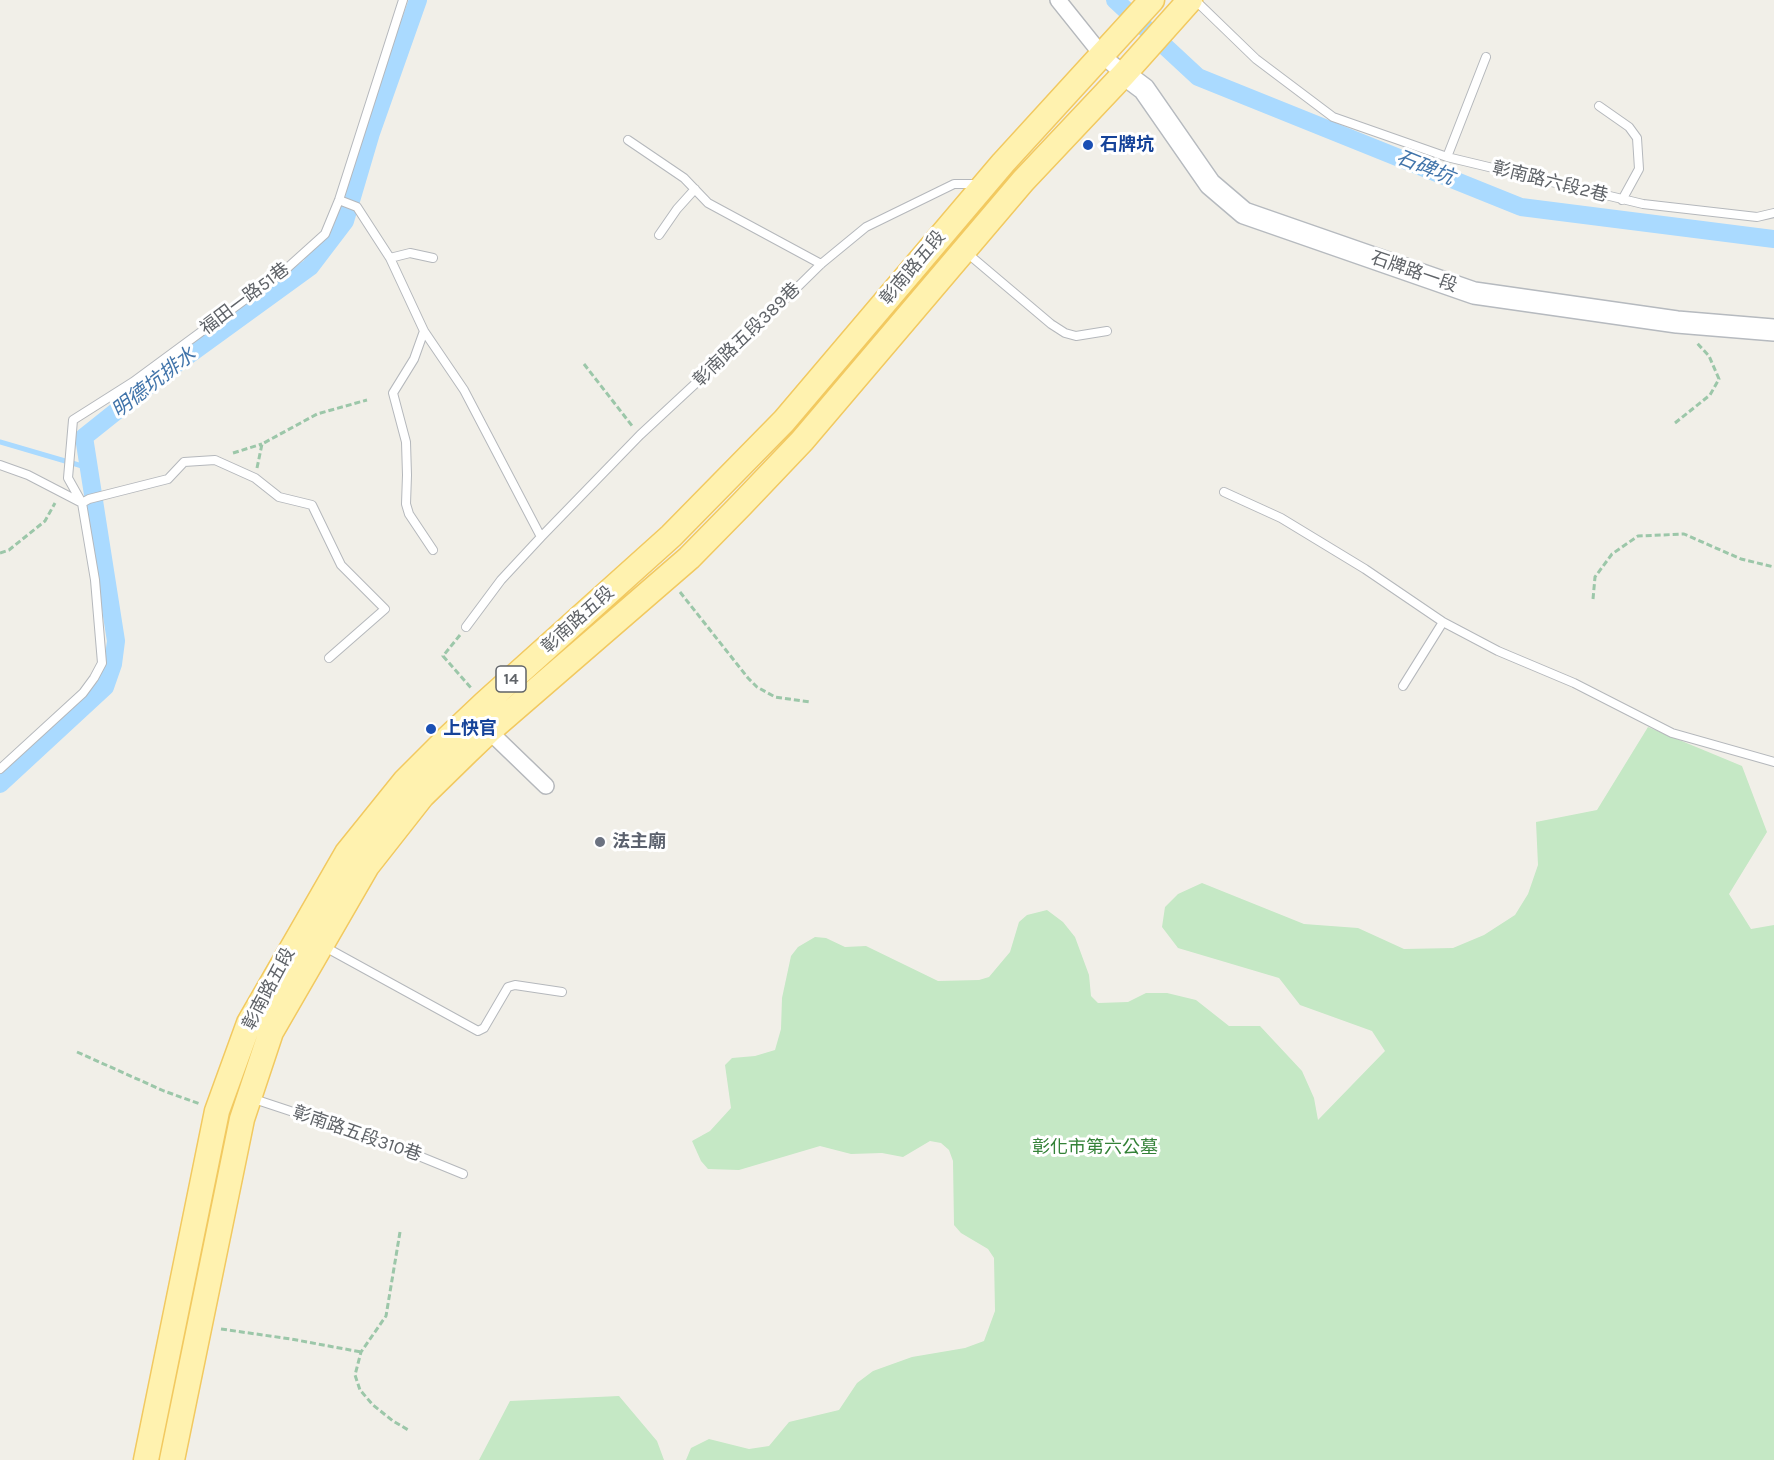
<!DOCTYPE html>
<meta charset="utf-8">
<style>
body{margin:0}
canvas{display:block;background:#f1efe8}
</style>
<canvas width="1774" height="1460"></canvas>
<script>
const g = document.querySelector('canvas').getContext('2d');
g.lineJoin = 'round';
function fillPath(path, color) {
  g.fillStyle = color;
  g.fill(path, 'evenodd');
}
function toPath(rows) {
  const path = new Path2D();
  for (const r of rows) {
    path.moveTo(r[0], r[1]);
    for (let i = 2; i < r.length; i += 2) path.lineTo(r[i], r[i + 1]);
  }
  return path;
}
function stroke(path, color, width, dash) {
  g.strokeStyle = color;
  g.lineWidth = width;
  g.lineCap = dash ? 'butt' : 'round';
  g.setLineDash(dash || []);
  g.stroke(path);
}
function drawText(font, color, halo, rows, align = 'center') {
  g.font = font + ' Karla,"Noto Sans TC",sans-serif';
  g.lineWidth = 6;
  g.setLineDash([]);
  g.textBaseline = 'middle';
  g.strokeStyle = halo;
  g.fillStyle = color;
  for (const [text, x, y, turn = 0] of rows) {
    g.save();
    g.translate(x, y);
    g.rotate((+turn || 0) * Math.PI / 180);
    g.textAlign = isNaN(turn) ? turn : align;
    if (halo) g.strokeText(text, 0, 0);
    g.fillText(text, 0, 0);
    g.restore();
  }
}
fillPath(toPath([
 [1648,727,1742,766,1767,832,1729,894,1751,929,1774,925,1774,1460,686,1460,691,1448,709,1439,749,1449,769,1446,789,1422,839,1410,857,1383,873,1371,912,1357,965,1348,984,1341,995,1311,994,1258,988,1249,961,1233,954,1225,953,1161,949,1150,941,1143,930,1141,903,1157,882,1153,851,1154,820,1146,739,1170,708,1169,701,1161,692,1141,710,1131,731,1108,725,1065,732,1058,755,1056,775,1050,781,1029,782,998,791,956,798,947,815,937,826,938,845,947,866,946,938,981,979,980,989,977,1010,952,1019,922,1027,915,1047,910,1063,922,1075,937,1089,975,1091,996,1098,1003,1128,1002,1146,993,1167,993,1196,1000,1229,1026,1260,1026,1302,1071,1314,1098,1318,1120,1385,1051,1372,1031,1300,1005,1279,978,1178,948,1162,927,1165,907,1178,894,1202,883,1304,924,1358,928,1404,949,1453,948,1484,935,1515,915,1528,894,1538,865,1536,822,1597,810],
 [619,1396,657,1441,664,1460,479,1460,510,1401]
]), '#c5e8c5');
stroke(toPath([
 [0,442,89,468]
]), '#aadaff', 5);
stroke(toPath([
 [1115,0,1198,77,1521,207,1774,239],
 [0,784,105,687,113,664,116,641,84,437,168,370,310,267,345,221,371,133,418,0]
]), '#aadaff', 18);
const lane = toPath([
 [1195,0,1256,59,1333,117,1447,157,1643,204,1757,217,1774,213],
 [1599,106,1629,127,1637,138,1639,169,1622,200],
 [628,140,684,178,708,203,821,264],
 [1447,157,1486,57],
 [339,200,357,207,390,258,424,331,464,390,541,537,640,435,765,319,821,264,866,227,954,184,977,184],
 [659,235,677,209,695,189],
 [967,253,1051,324,1065,333,1076,336,1107,331],
 [390,258,410,253,433,258],
 [424,331,414,359,393,393,406,442,407,475,406,504,409,514,433,550],
 [0,465,28,475,82,503,89,499,168,479,184,462,215,460,255,478,279,497,312,505,341,565,385,609,329,658],
 [1224,492,1281,518,1365,569,1443,622,1498,651,1574,683,1672,733,1774,762],
 [466,627,501,580,541,537],
 [1403,686,1443,622],
 [0,769,83,693,94,678,102,663,95,580,82,503,68,478,73,420,133,382,285,270,325,234,339,200,403,0],
 [325,947,478,1031,484,1028,508,987,515,985,562,992],
 [251,1098,387,1143,463,1174]
]);
const street = toPath([
 [1058,0,1102,55,1124,74],
 [487,724,489,731,546,786]
]);
const secondary = toPath([
 [1124,74,1144,89,1210,184,1244,213,1474,293,1677,322,1774,330]
]);
const primary = toPath([
 [146,1460,217,1111,249,1023,347,853,405,781,448,738,484,704,671,536,784,421,1003,163,1152,0],
 [172,1460,242,1119,271,1032,367,866,422,796,467,752,489,731,689,558,741,505,802,441,1023,181,1124,74,1190,0]
]);
stroke(lane, '#b5b8bc', 10);
stroke(street, '#b5b8bc', 18);
stroke(secondary, '#b6babf', 24);
stroke(primary, '#f2c960', 27);
stroke(toPath([
 [584,364,633,427],
 [1675,423,1710,395,1719,379,1709,356,1697,343],
 [233,453,262,444],
 [257,468,262,444,317,414,367,400],
 [0,553,9,550,45,521,55,503],
 [680,592,748,678,757,687,775,697,810,702],
 [1593,599,1595,577,1612,554,1638,536,1684,534,1741,559,1774,567],
 [460,635,443,656,471,688],
 [77,1052,164,1091,200,1104],
 [400,1232,386,1316,361,1352,355,1375,360,1390,373,1405,393,1421,410,1431],
 [221,1329,291,1339,361,1352]
]), '#9cc7a9', 3, [6, 3]);
stroke(lane, '#fff', 8);
stroke(street, '#fff', 15);
stroke(secondary, '#fff', 21);
stroke(primary, '#fff2af', 24);
for (const [x, y, r, color] of [
 [1088,145,6,"#1a4fb4"],
 [431,729,6,"#1a4fb4"],
 [600,842,6,"#6b7280"]
]) {
  const dot = new Path2D();
  dot.arc(x, y, r, 0, 2 * Math.PI);
  g.fillStyle = color;
  g.fill(dot);
  stroke(dot, '#fff', 2);
}
for (const [x, y, w] of [
 [511,679,30]
]) {
  const box = new Path2D();
  box.roundRect(x - w / 2, y - 13, w, 26, 4.5);
  g.fillStyle = '#fff';
  g.fill(box);
  stroke(box, '#5f6368', 1.5);
}
drawText('bold 16px', '#5f6368', null, [
 ["14",511,679]
]);
drawText('bold 18px', '#164399', '#fff', [
 ["石牌坑",1100,145],
 ["上快官",443,729]
], 'left');
drawText('18px', '#5f6368', '#fff', [
 ["彰南路六段2巷",1550,182,14],
 ["彰南路五段",913,268,-50],
 ["石牌路一段",1414,272,19],
 ["福田一路51巷",245,299,-37],
 ["彰南路五段389巷",747,335,-44],
 ["彰南路五段",578,620,-42],
 ["彰南路五段",269,989,-62],
 ["彰南路五段310巷",357,1134,19]
]);
drawText('bold 18px', '#5b616d', '#fff', [
 ["法主廟",612,842]
], 'left');
drawText('18px', '#348238', '#fff', [
 ["彰化市第六公墓",1095,1148]
]);
drawText('italic 20px', '#4174aa', '#fff', [
 ["石碑坑",1425,168,22],
 ["明德坑排水",154,383,-38]
]);
</script>
